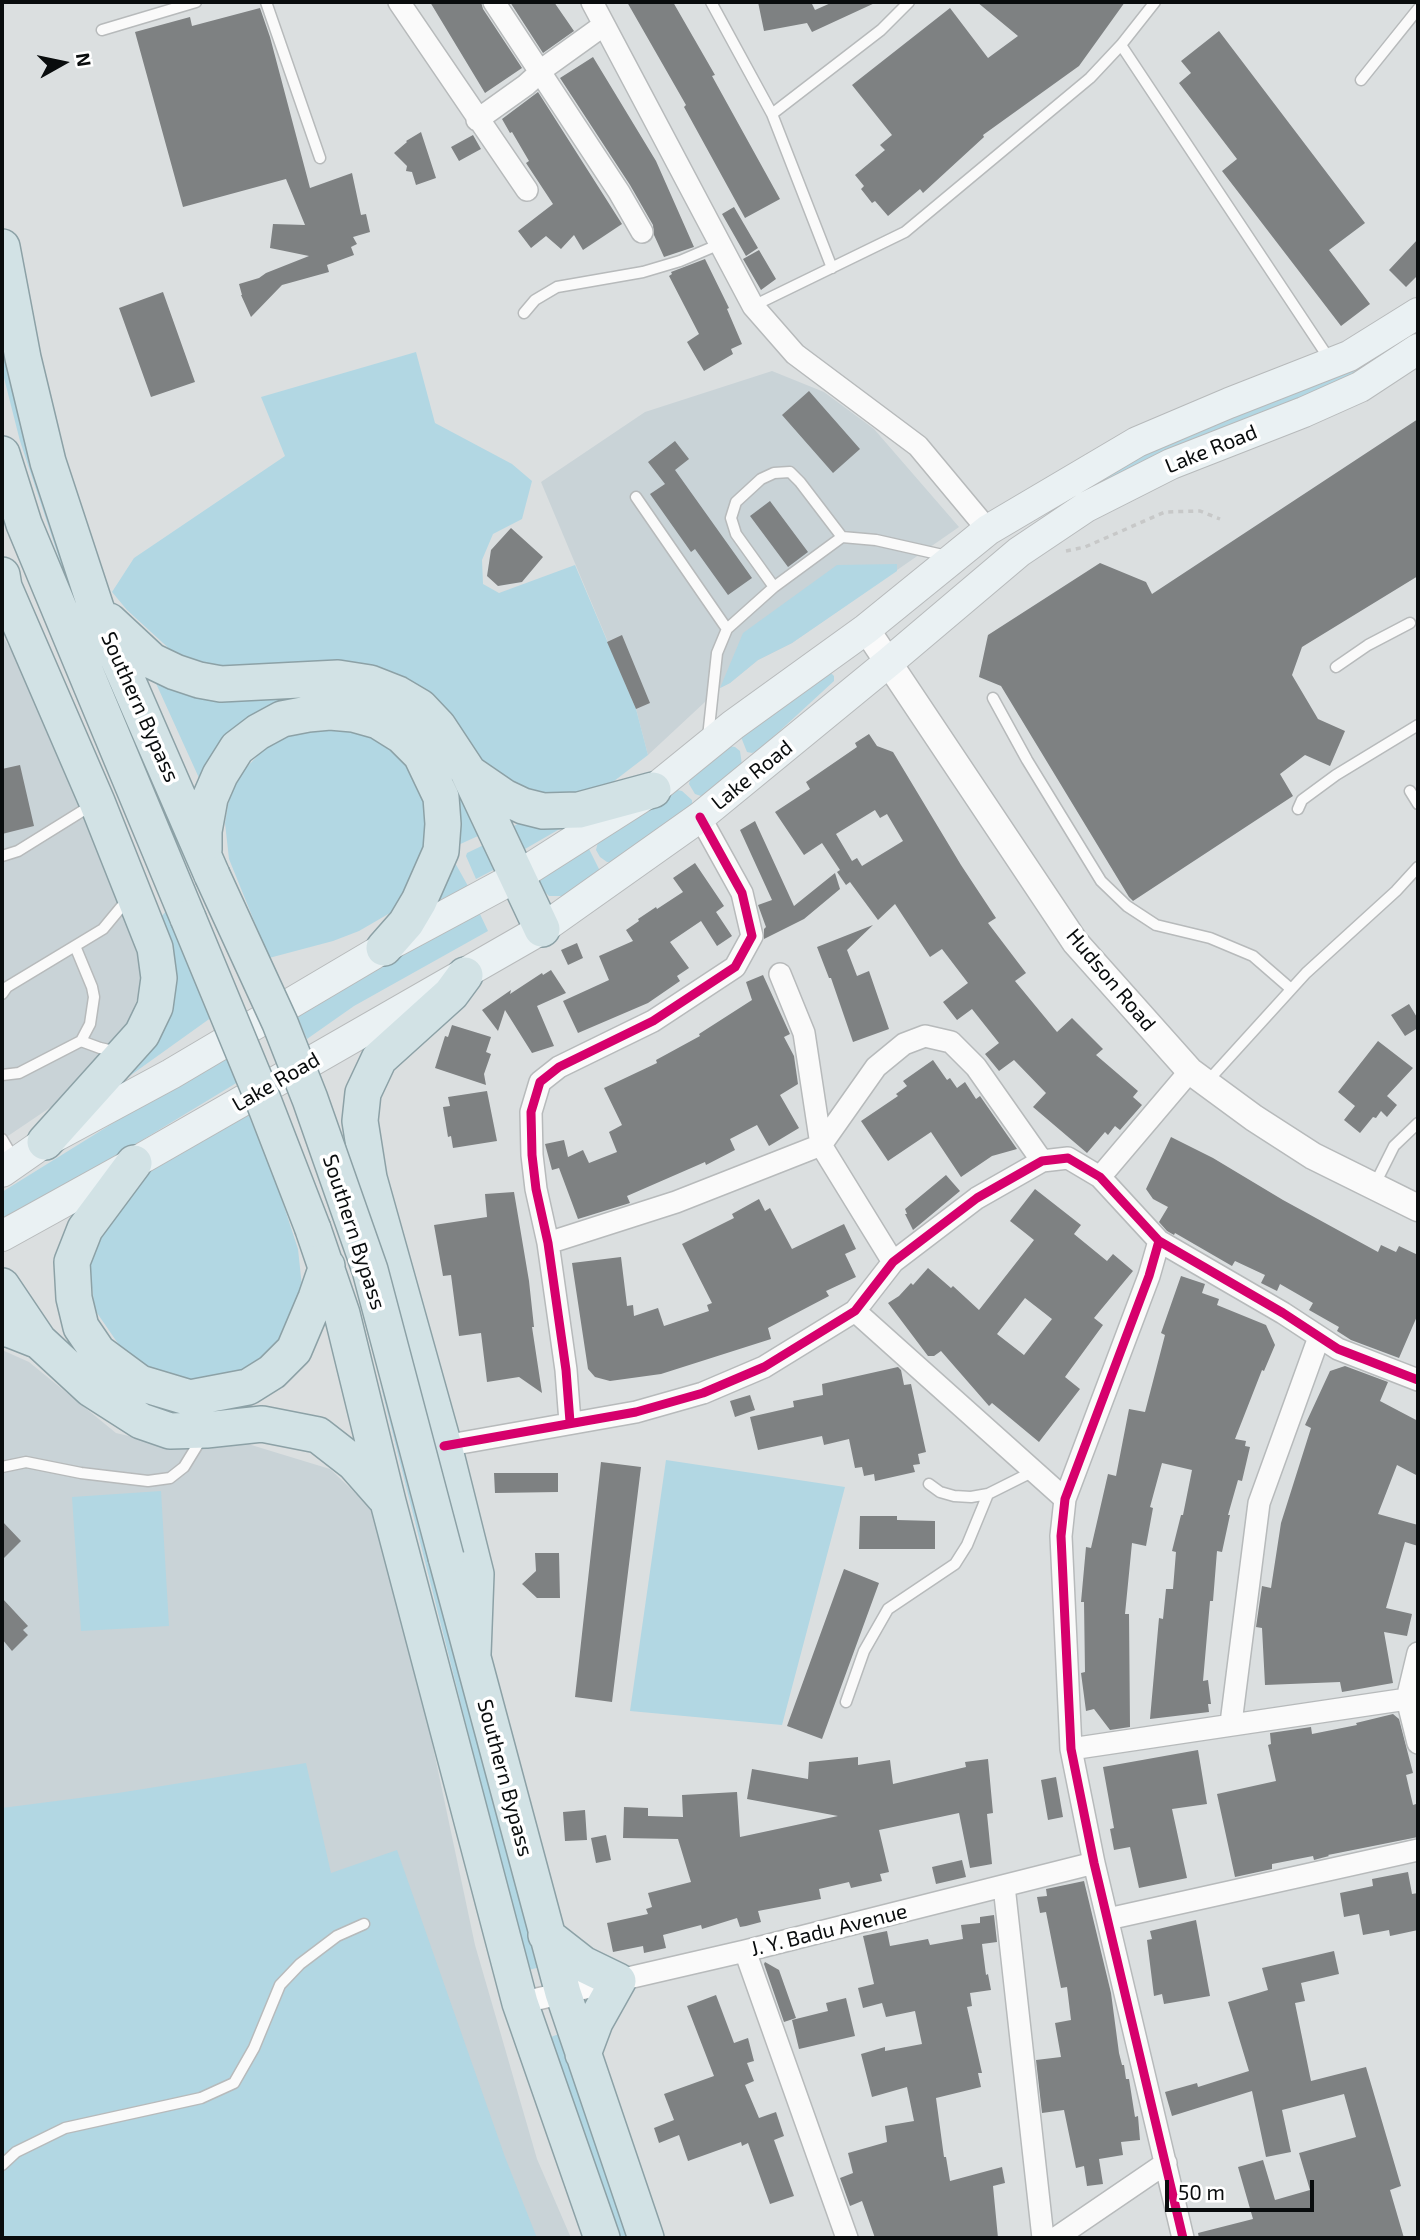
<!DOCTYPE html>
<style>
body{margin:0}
#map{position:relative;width:1420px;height:2240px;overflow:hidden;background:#dbdfe0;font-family:"Exo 2",sans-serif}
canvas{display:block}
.frame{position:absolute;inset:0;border:4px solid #090c0d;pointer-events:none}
.north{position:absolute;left:28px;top:28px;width:70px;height:70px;-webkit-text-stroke:5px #fff;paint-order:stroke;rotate:81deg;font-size:19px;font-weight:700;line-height:28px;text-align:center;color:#090c0d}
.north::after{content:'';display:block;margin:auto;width:24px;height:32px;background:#090c0d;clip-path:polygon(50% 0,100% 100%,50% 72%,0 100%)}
.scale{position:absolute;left:1165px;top:2180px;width:149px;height:32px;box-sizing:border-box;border:4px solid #090c0d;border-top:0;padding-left:9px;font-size:21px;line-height:24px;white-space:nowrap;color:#090c0d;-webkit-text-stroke:5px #fff;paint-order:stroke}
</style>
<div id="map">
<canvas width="1420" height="2240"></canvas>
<div class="frame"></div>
<div class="north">N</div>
<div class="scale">50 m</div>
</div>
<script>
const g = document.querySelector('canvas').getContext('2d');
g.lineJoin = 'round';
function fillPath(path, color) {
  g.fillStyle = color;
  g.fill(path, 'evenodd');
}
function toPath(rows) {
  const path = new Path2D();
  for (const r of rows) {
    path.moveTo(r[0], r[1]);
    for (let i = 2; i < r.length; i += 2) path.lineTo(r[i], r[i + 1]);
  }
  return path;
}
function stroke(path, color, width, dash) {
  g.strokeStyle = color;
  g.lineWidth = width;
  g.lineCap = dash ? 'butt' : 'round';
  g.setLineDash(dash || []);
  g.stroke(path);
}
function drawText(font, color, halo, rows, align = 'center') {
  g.font = font + ' "Exo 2",sans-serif';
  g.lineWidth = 7;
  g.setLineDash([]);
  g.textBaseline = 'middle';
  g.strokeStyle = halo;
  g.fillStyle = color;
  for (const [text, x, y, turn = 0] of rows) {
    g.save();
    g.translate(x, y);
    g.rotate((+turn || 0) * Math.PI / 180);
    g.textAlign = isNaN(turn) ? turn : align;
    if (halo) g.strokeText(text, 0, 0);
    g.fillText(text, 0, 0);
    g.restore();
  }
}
fillPath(toPath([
 [772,371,824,392,874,429,959,527,792,643,758,660,730,683,720,688,648,755,636,709,541,482,645,412],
 [2,635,114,827,141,936,144,981,124,1033,79,1088,2,1140],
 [2,1350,29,1362,116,1433,175,1447,248,1444,330,1469,385,1521,475,1945,537,2159,571,2238,2,2238]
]), '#c9d3d7');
fillPath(toPath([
 [1418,321,1418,332,1343,379,1062,508,1060,502,1134,458],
 [2,324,93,646,74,603,20,441,2,370],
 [416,352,435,423,512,464,532,481,522,519,493,534,482,560,483,584,499,593,575,565,636,709,648,755,605,788,555,798,504,783,475,753,456,724,206,669,175,654,127,610,112,592,134,558,285,456,261,397],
 [897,564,897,571,792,643,758,660,730,683,720,688,743,633,837,565],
 [149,668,313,694,427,735,489,831,456,846,450,788,321,703,204,789],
 [828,673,831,673,834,676,834,681,759,750,752,753,747,752,741,737],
 [316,726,370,734,399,754,421,783,432,836,404,901,390,913,359,931,333,941,269,958,229,859,225,823,228,805,233,788,242,772,267,746,282,736],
 [728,746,735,747,740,751,742,765,709,793,701,796,695,794,689,784,691,776],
 [673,789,682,791,692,800,692,804,686,811,615,862,607,862,600,857,596,850,598,842],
 [527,818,570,823,525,849,521,847,509,829],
 [490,842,505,864,476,879,466,856,467,853],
 [588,847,601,873,564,896,549,896,543,890,539,881,542,874],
 [454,861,468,886,438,901],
 [167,910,212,1017,103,1095,127,1065,161,917],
 [479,912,488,931,354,1006,307,1039,294,1009],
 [226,1053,238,1082,7,1222,2,1220,2,1192],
 [247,1111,278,1188,298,1249,303,1296,276,1347,237,1373,183,1381,130,1361,95,1310,89,1264,94,1243,142,1173],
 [379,1379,424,1531,541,1967,528,1970],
 [666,1460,845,1487,782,1725,630,1711],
 [161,1491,169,1626,81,1631,72,1497],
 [306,1763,331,1873,397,1850,505,2157,537,2238,2,2238,2,1808,118,1793],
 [564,2032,650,2238,620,2238,597,2179,551,2037]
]), '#b2d7e3');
fillPath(toPath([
 [430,2,481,2,483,9,522,68,485,93],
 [510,2,554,2,574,31,543,53],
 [627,2,673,2,715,75,712,76,780,199,745,218,684,107,686,105],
 [758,2,811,2,815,10,833,2,877,2,812,32,807,23,764,31],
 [977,2,1125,2,1079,66,983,135,984,137,923,193,920,189,888,216,875,201,872,203,861,189,864,186,855,175,885,150,880,145,892,135,852,85,950,8,988,58,1018,36],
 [260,8,270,37,310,188,352,173,361,215,366,214,370,232,353,237,357,244,351,247,354,255,327,265,329,272,282,285,251,317,241,295,242,295,239,284,259,278,266,273,309,256,270,248,273,224,305,225,286,179,183,207,135,32,190,17,192,26],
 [1219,31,1365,223,1329,250,1370,304,1341,326,1222,171,1237,159,1179,83,1191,73,1181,61],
 [593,57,656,161,694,247,664,257,654,235,653,225,630,185,560,78],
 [538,92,622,224,583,250,574,235,561,249,546,236,531,248,518,231,553,204,526,163,529,161,512,132,510,133,502,119],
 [421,132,436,178,416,185,412,172,406,171,407,166,394,153,407,142,406,141],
 [473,135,481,149,459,161,451,147],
 [734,207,758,248,746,256,722,214],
 [1418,239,1418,275,1406,287,1389,270],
 [759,250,776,279,761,290,743,259],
 [705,259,729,308,727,309,742,344,731,349,733,354,704,371,687,342,699,334,669,276,672,274,671,272],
 [163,292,195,382,151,397,119,308],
 [809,391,860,449,833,473,782,415],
 [1418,419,1418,576,1302,647,1292,675,1318,719,1345,731,1330,766,1305,755,1280,774,1293,796,1133,901,1129,897,1001,686,979,677,988,635,1100,563,1146,582,1152,594],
 [675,441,689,459,675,470,752,578,728,595,695,549,691,552,650,494,665,484,648,462],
 [770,501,808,552,788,567,750,516],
 [511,528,543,557,522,582,498,586,487,576,491,550],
 [622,635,650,703,636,709,607,642],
 [869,734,877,746,893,752,961,865,996,918,988,923,1026,973,1015,981,1057,1032,1072,1018,1103,1049,1096,1055,1138,1091,1133,1097,1142,1105,1120,1130,1115,1126,1108,1135,1105,1132,1087,1153,1033,1107,1046,1093,1014,1060,999,1071,985,1054,999,1043,972,1009,957,1020,943,1002,968,983,942,949,930,957,895,904,878,920,850,882,846,885,837,872,840,870,822,843,804,855,775,812,810,789,806,782,857,747,855,743],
 [875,810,880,818,887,814,903,841,862,866,857,858,852,861,836,834],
 [20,765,34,826,2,834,2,769],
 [755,821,794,906,835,873,840,889,804,919,764,939,764,929,766,927,758,905,772,900,740,830],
 [695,863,724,906,716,912,732,936,717,946,701,921,670,942,689,968,677,976,680,981,648,1003,578,1033,563,1001,609,980,599,956,633,941,626,930,639,921,638,919,656,907,657,909,683,892,673,878],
 [873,925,847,950,857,976,869,971,889,1029,853,1042,831,978,829,978,817,947],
 [577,943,583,958,568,965,561,950],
 [551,970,566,993,537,1006,554,1046,532,1053,505,1010,498,1031,482,1010,511,990,510,994,542,973,543,975],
 [763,975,790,1034,784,1037,794,1056,798,1084,780,1095,799,1128,769,1146,757,1125,730,1139,735,1150,706,1165,705,1162,627,1196,630,1203,578,1219,559,1168,552,1170,545,1144,564,1140,568,1157,583,1150,589,1163,617,1152,609,1132,622,1125,604,1088,657,1063,656,1060,700,1036,699,1034,752,1000,746,982],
 [1409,1004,1418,1019,1418,1028,1405,1036,1391,1015],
 [452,1025,491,1037,486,1052,491,1054,484,1074,486,1085,435,1068,445,1036,448,1037],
 [1378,1041,1413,1068,1387,1096,1397,1105,1387,1117,1381,1111,1376,1118,1373,1117,1360,1133,1344,1120,1355,1106,1338,1092],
 [933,1060,947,1080,950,1078,957,1088,965,1082,976,1099,980,1096,1017,1149,992,1156,961,1177,931,1132,888,1161,861,1121,898,1096,896,1094,907,1086,903,1081],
 [487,1091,497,1141,453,1148,451,1136,448,1137,443,1107,450,1106,448,1097],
 [1171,1137,1213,1158,1283,1200,1378,1252,1381,1245,1396,1252,1399,1246,1418,1255,1418,1314,1399,1358,1351,1340,1337,1331,1339,1327,1309,1310,1313,1303,1280,1284,1277,1291,1261,1283,1265,1275,1235,1261,1232,1266,1175,1233,1174,1235,1167,1231,1159,1222,1168,1207,1153,1199,1146,1189],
 [946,1175,960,1191,913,1230,905,1214,907,1214,905,1209],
 [1035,1189,1081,1225,1074,1234,1107,1261,1113,1254,1133,1271,1094,1318,1103,1325,1065,1377,1080,1389,1039,1442,992,1403,989,1406,941,1351,934,1356,928,1356,888,1303,899,1296,911,1283,913,1285,928,1268,951,1288,953,1286,979,1310,1034,1240,1010,1221],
 [1025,1298,1052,1319,1024,1355,997,1334],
 [514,1192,529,1281,534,1327,532,1327,542,1393,519,1377,487,1382,481,1333,459,1336,451,1275,443,1276,434,1225,487,1217,485,1194],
 [759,1199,765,1211,770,1208,792,1249,844,1224,856,1249,845,1254,856,1277,826,1291,829,1296,768,1328,771,1339,661,1374,610,1381,595,1377,588,1369,572,1263,621,1257,627,1306,633,1305,634,1316,658,1308,664,1326,709,1311,707,1305,712,1303,682,1244,734,1218,732,1214],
 [1181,1276,1205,1284,1202,1293,1219,1299,1217,1305,1266,1325,1275,1345,1264,1371,1262,1370,1235,1439,1246,1441,1245,1446,1250,1447,1242,1481,1238,1480,1228,1515,1230,1515,1222,1552,1217,1551,1213,1601,1210,1601,1203,1681,1208,1680,1211,1704,1208,1704,1209,1712,1150,1719,1159,1618,1163,1619,1166,1589,1173,1589,1176,1552,1172,1551,1181,1515,1183,1515,1192,1470,1162,1463,1150,1507,1153,1508,1146,1546,1132,1543,1125,1614,1129,1614,1130,1727,1110,1730,1094,1709,1086,1711,1081,1673,1085,1672,1084,1602,1081,1602,1086,1547,1091,1548,1108,1474,1116,1476,1129,1409,1145,1412,1165,1335,1161,1333],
 [1345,1366,1388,1382,1380,1401,1418,1421,1418,1476,1397,1465,1378,1514,1418,1525,1418,1546,1405,1542,1386,1608,1412,1614,1407,1636,1384,1632,1393,1683,1342,1692,1340,1682,1265,1685,1262,1628,1256,1627,1262,1586,1271,1588,1281,1523,1311,1428,1305,1425,1330,1371],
 [898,1367,901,1370,904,1385,911,1384,926,1452,918,1454,920,1464,913,1465,915,1472,875,1481,874,1474,864,1476,862,1467,855,1468,849,1439,824,1445,822,1436,758,1450,750,1417,794,1407,793,1401,823,1395,822,1384],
 [750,1395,755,1410,735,1417,730,1401],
 [601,1462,641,1467,612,1702,575,1697],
 [494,1473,558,1473,558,1492,495,1493],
 [860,1516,897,1516,897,1520,935,1521,935,1549,859,1549],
 [2,1521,21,1541,2,1560],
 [535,1553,559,1553,560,1598,537,1598,522,1584,536,1571],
 [844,1569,879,1583,822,1739,787,1726],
 [2,1598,28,1626,23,1630,28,1635,12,1651,2,1639],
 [1393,1714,1399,1719,1413,1773,1406,1775,1413,1805,1416,1804,1418,1813,1418,1837,1328,1855,1329,1856,1314,1860,1313,1856,1272,1864,1272,1869,1235,1877,1217,1794,1276,1781,1268,1745,1271,1744,1270,1733,1311,1727,1312,1734,1357,1725,1356,1723],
 [1198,1750,1207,1804,1172,1809,1187,1878,1139,1888,1130,1847,1114,1850,1110,1829,1114,1828,1103,1767],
 [858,1757,858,1765,890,1760,893,1784,966,1767,965,1762,988,1759,993,1813,987,1814,992,1864,970,1868,959,1813,879,1830,889,1872,880,1874,882,1881,851,1888,849,1882,819,1889,821,1899,758,1911,761,1922,746,1926,740,1927,737,1918,702,1929,701,1925,663,1935,666,1948,644,1953,643,1946,613,1952,607,1923,648,1914,646,1909,652,1907,648,1893,691,1882,678,1839,623,1838,624,1807,648,1808,648,1816,683,1817,682,1795,737,1792,740,1837,838,1816,747,1799,752,1769,808,1779,809,1762],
 [1056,1777,1063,1817,1048,1820,1041,1780],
 [585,1810,587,1840,565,1841,563,1812],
 [606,1835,611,1860,596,1863,591,1838],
 [962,1860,966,1877,936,1884,932,1867],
 [1408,1872,1412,1894,1418,1893,1418,1930,1390,1936,1389,1930,1363,1935,1359,1914,1344,1917,1340,1893,1373,1886,1372,1879],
 [1084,1881,1111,1993,1119,2053,1122,2065,1124,2065,1126,2079,1129,2079,1135,2117,1138,2116,1140,2140,1121,2142,1123,2155,1099,2159,1103,2184,1087,2186,1084,2166,1076,2168,1064,2110,1042,2113,1036,2060,1061,2057,1055,2023,1071,2020,1067,1987,1061,1988,1046,1912,1040,1913,1037,1897,1047,1896,1046,1889],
 [994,1915,997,1942,982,1944,986,1975,988,1974,991,1990,970,1993,972,2006,967,2007,982,2073,978,2073,981,2087,936,2098,944,2157,946,2157,950,2181,1002,2167,1005,2183,993,2186,998,2238,875,2238,862,2201,850,2206,840,2178,853,2173,848,2153,887,2142,885,2126,914,2121,907,2087,872,2097,861,2054,885,2047,885,2051,922,2044,915,2011,886,2017,882,2003,863,2008,858,1988,874,1984,863,1936,887,1931,890,1946,928,1939,930,1945,963,1939,961,1925,980,1923,980,1917],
 [1196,1920,1210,1996,1164,2004,1162,1994,1154,1996,1147,1940,1152,1939,1150,1931],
 [1334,1951,1339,1974,1301,1983,1305,2001,1295,2003,1311,2081,1366,2067,1401,2186,1390,2190,1404,2238,1199,2238,1198,2233,1253,2219,1238,2167,1263,2160,1275,2200,1310,2190,1299,2153,1356,2137,1344,2094,1282,2110,1291,2152,1266,2157,1252,2091,1172,2116,1165,2092,1197,2083,1198,2087,1249,2071,1228,2002,1268,1990,1262,1968],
 [765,1962,779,1970,796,2018,784,2022,764,1964],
 [716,1995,734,2043,748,2038,754,2061,747,2063,754,2081,745,2085,759,2118,776,2112,784,2136,774,2140,794,2196,770,2204,748,2143,742,2146,741,2142,688,2161,679,2135,659,2143,654,2128,674,2120,664,2094,714,2076,687,2006],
 [846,1998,855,2036,799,2049,792,2020,828,2011,826,2003]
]), '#7e8182');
const service = toPath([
 [266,2,320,158],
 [711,2,772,114],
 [102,30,196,2],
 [1121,45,1330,360],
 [1361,80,1418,9],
 [832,268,772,114,881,30,909,2],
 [753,306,905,232,1090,78,1121,45,1155,2],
 [524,313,535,300,557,287,643,272,680,261,720,244],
 [636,497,727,629],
 [774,587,736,534,731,518,736,502,761,479,774,473,790,472,800,482,842,537],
 [1336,667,1368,645,1410,623],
 [993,698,1027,760,1101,881,1127,906,1156,925,1210,938,1253,956,1291,989],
 [708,737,717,653,727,629,774,587,842,537,876,540,947,556],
 [1410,791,1418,804],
 [1298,809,1302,800,1336,775,1418,725],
 [2,856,18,851,92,805],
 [2,994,7,987,103,929,127,900],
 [81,1041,100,1048,118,1052],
 [2,1075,19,1073,81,1041,90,1024,94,997,92,987,75,946],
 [1206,1083,1306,973,1396,891,1418,867],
 [2,1139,15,1161],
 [1374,1186,1394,1146,1418,1123],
 [2,1467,26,1462,81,1473,148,1481,170,1478,184,1467,203,1436],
 [929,1484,940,1492,954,1496,971,1497,988,1494,1034,1471],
 [846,1702,864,1651,888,1609,955,1564,967,1545,988,1494],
 [2,2165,16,2152,65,2128,201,2098,234,2083,254,2048,280,1985,300,1964,337,1936,364,1924]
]);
const minor = toPath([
 [399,2,527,190],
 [494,2,619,192,642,232],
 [592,2,753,306,795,354,918,446,988,530],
 [477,120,526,85,547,66,604,25],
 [780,974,804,1033,821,1145,893,1262],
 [1100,1177,1190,1071],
 [1159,1241,1149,1276,1065,1499,1061,1536,1071,1749,1094,1863,1183,2238],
 [548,1243,676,1202,821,1145,876,1067,904,1044,925,1036,951,1042,976,1067,1042,1161],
 [855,1311,1065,1499],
 [570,1422,566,1370,548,1243,536,1189,532,1155,531,1112,540,1082,559,1067,653,1021,735,967,752,936,742,893,700,817],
 [444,1446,636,1412,703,1393,764,1367,855,1311,893,1262,977,1198,1042,1161,1068,1158,1100,1177,1159,1241,1283,1313,1338,1349,1418,1380],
 [1418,1653,1407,1699,1418,1743],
 [1231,1723,1259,1503,1319,1337],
 [1071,1749,1407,1699],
 [1004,1886,1043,2238],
 [1108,1919,1418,1850],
 [745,1951,847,2238],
 [520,2003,745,1951,1094,1863],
 [1056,2238,1166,2163]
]);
const tertiary = toPath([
 [866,629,1075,942,1190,1071,1254,1118,1313,1156,1418,1208]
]);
const secondary = toPath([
 [2,1172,45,1142,171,1074,384,948,518,876,653,790,733,725,866,629,988,530,1137,442,1229,403,1349,356,1418,313],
 [2,1236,134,1163,542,929,700,817,889,662,1019,552,1086,507,1171,464,1304,412,1360,387,1418,349]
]);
const trunk = toPath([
 [2,247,23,358,48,462,96,608,212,875],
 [2,454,24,524,188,918],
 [2,575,4,587,97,802,155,948,159,978,155,1007,142,1034,45,1142],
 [109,621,152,661,175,672,199,680,221,684,338,678,370,683,398,694,420,707,438,726,469,773,504,797,523,806,543,811,579,810,653,790],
 [469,774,542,929],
 [204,850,204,831,210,798,220,775,237,748,258,732,282,719,308,714,330,712,353,714,378,721,402,736,421,755,441,797,443,824,441,851,419,901,406,923,384,948],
 [465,975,451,994,379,1059,363,1093,360,1121,369,1178,444,1446,476,1574,473,1654],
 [134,1163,85,1229,72,1262,74,1298,81,1327,98,1352,140,1383,190,1398,248,1387,272,1372,294,1350,316,1298,327,1266],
 [313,1229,342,1314,388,1502,520,2003,602,2238],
 [2,1286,39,1341],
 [2,1328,11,1330,39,1341,91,1389,141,1421,170,1431,206,1430,262,1424,318,1435,354,1463,384,1497],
 [446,1557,563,1993,646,2238],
 [546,1935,583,1964,618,1981,595,2022,583,2054]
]);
stroke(service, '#b7babb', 13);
stroke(minor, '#b7babb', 24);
stroke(tertiary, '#b7babb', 29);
stroke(secondary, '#b7babb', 32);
stroke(trunk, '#8ca1a6', 38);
stroke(toPath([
 [1066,551,1085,547,1165,512,1200,511,1220,519]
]), '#c7c8c8', 3.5, [5, 5]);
stroke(service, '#fafafa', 10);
stroke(minor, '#fafafa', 21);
stroke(tertiary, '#fafafa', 26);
stroke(secondary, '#eaf1f3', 30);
stroke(trunk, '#d2e2e5', 35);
const trunkBridge = toPath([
 [212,875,280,1023,310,1099,370,1270,446,1557],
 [188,918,260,1092,313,1229]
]);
stroke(trunkBridge, '#8ca1a6', 38, []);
stroke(trunkBridge, '#d2e2e5', 35);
stroke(toPath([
 [1159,1241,1149,1276,1065,1499,1061,1536,1071,1749,1094,1863,1183,2238],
 [570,1422,566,1370,548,1243,536,1189,532,1155,531,1112,540,1082,559,1067,653,1021,735,967,752,936,742,893,700,817],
 [444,1446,636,1412,703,1393,764,1367,855,1311,893,1262,977,1198,1042,1161,1068,1158,1100,1177,1159,1241,1283,1313,1338,1349,1418,1380]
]), '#d6006c', 9);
drawText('21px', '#090c0d', '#fff', [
 ["Lake Road",1211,449,-22],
 ["Southern Bypass",140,707,66],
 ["Lake Road",752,775,-39],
 ["Hudson Road",1111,980,50],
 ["Lake Road",276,1082,-30],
 ["Southern Bypass",354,1232,72],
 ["Southern Bypass",505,1778,75],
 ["J. Y. Badu Avenue",829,1930,-14]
]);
</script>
